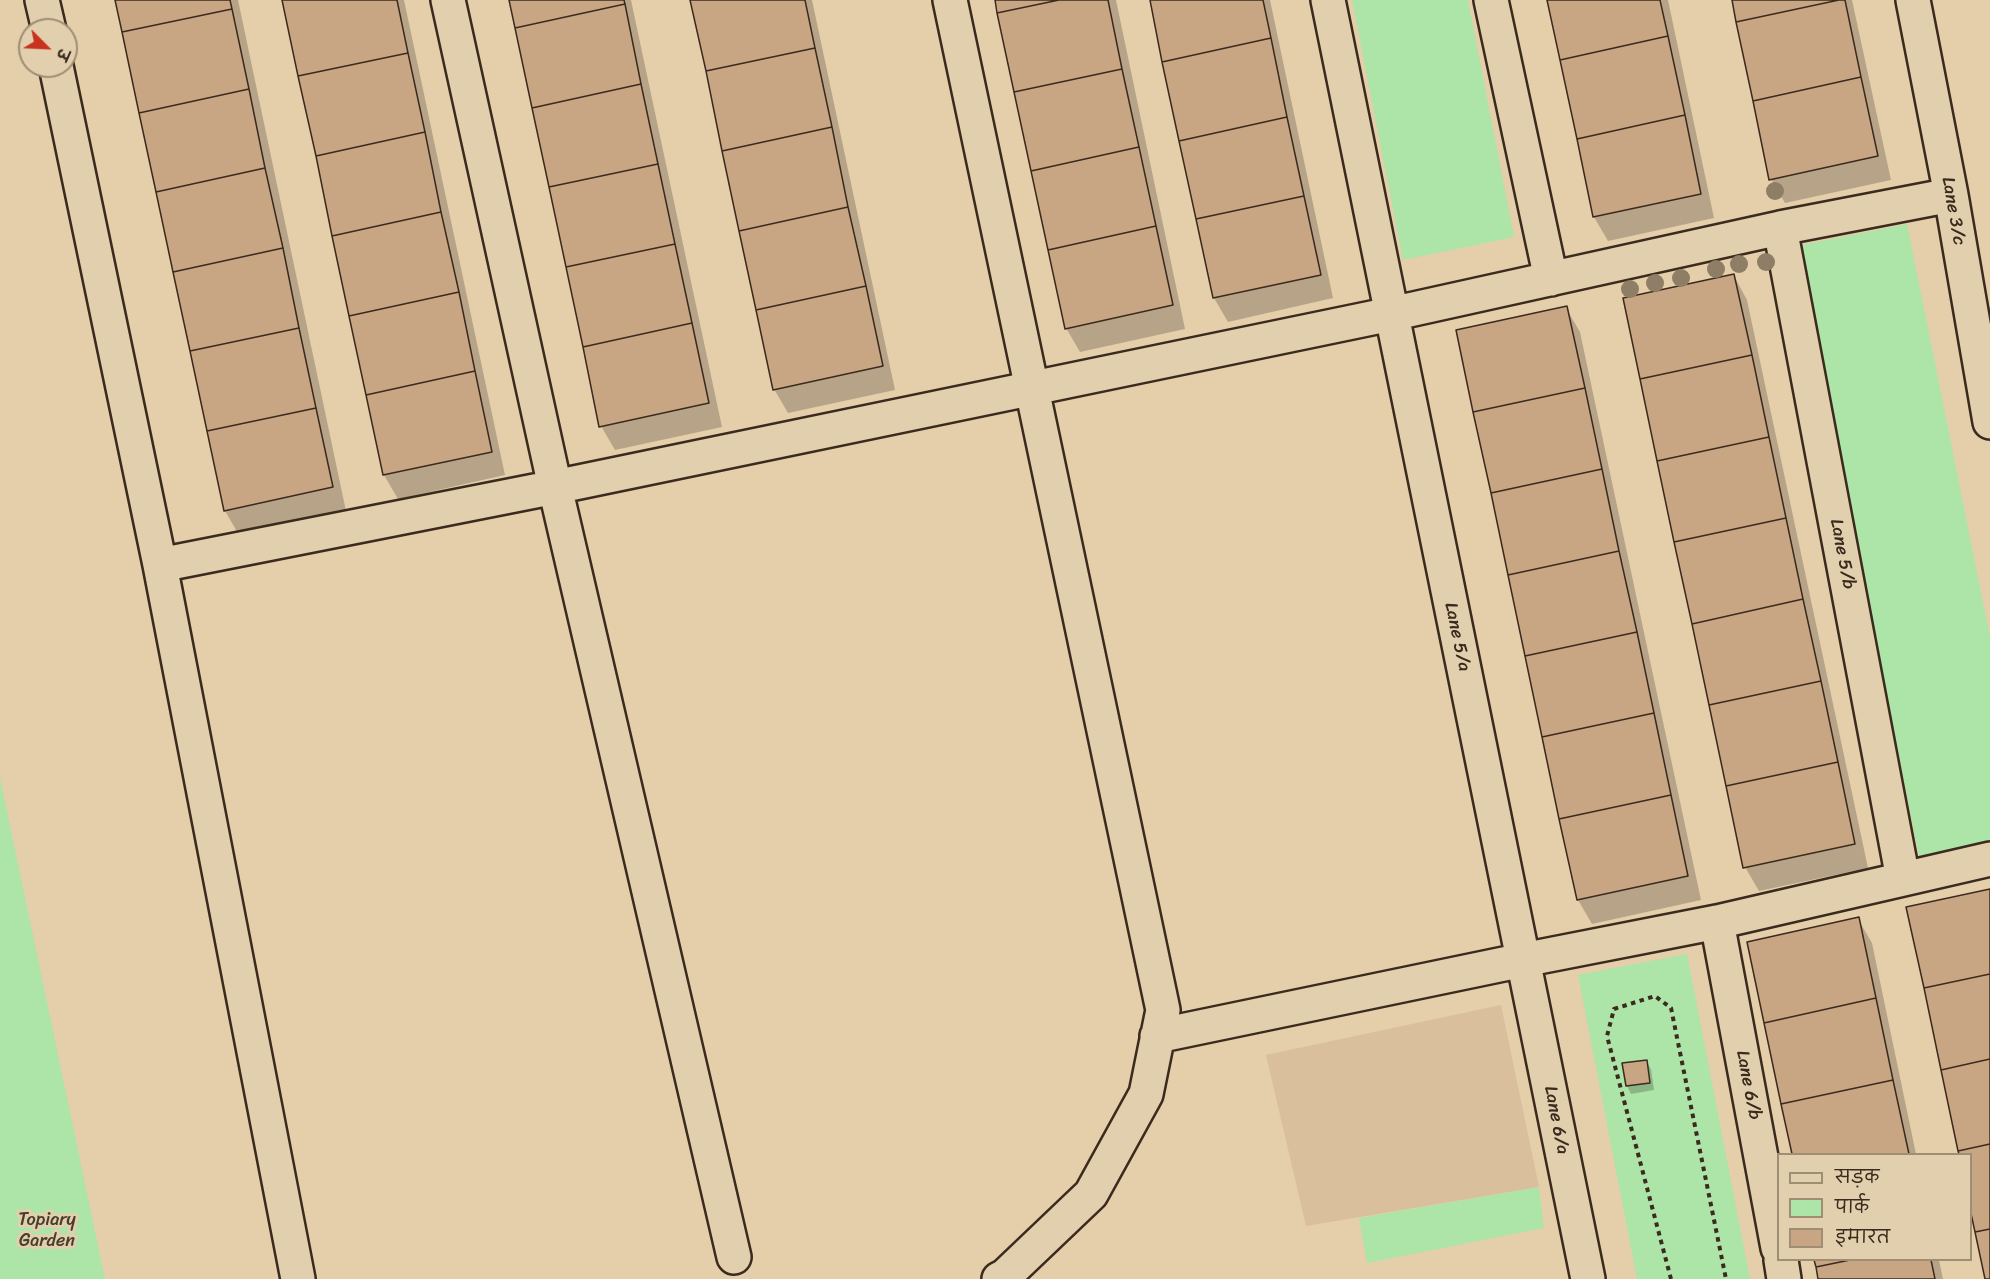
<!DOCTYPE html>
<meta charset="utf-8">
<style>
body{margin:0}
#map{position:relative;width:1990px;height:1279px;overflow:hidden;background:#e5ceaa;font-family:Sriracha,"Playpen Sans Deva",sans-serif}
canvas{display:block}
.legend{position:absolute;left:1777px;top:1153px;width:195px;height:108px;box-sizing:border-box;background:#e2cfad;border:2px solid #9f8d74;margin:0;padding:8px 10px;list-style:none;font-size:18px;color:#3b2a1e}
.legend li{display:flex;align-items:center;gap:12px;height:30px}
.legend b{width:30px;border:2px solid #9f8d74}
.north{position:absolute;left:18px;top:18px;width:60px;height:60px;box-sizing:border-box;background:#e2cfad;border:2px solid #9f8d74;border-radius:50%;rotate:114deg;font-size:16px;font-weight:700;line-height:24px;text-align:center;color:#3b2a1e}
.north::after{content:'';display:block;margin:auto;width:21px;height:27px;background:#c8321e;clip-path:polygon(50% 0,100% 100%,50% 72%,0 100%)}
</style>
<div id="map">
<canvas width="1990" height="1279"></canvas>
<ul class="legend">
<li><b style="height:8px;background:#e2cfad"></b>सड़क</li>
<li><b style="height:16px;background:#ade4a7"></b>पार्क</li>
<li><b style="height:16px;background:#c8a683"></b>इमारत</li>
</ul>
<div class="north">उ</div>
</div>
<script>
const g = document.querySelector('canvas').getContext('2d');
g.lineJoin = 'round';
function fillPath(path, color) {
  g.fillStyle = color;
  g.fill(path, 'evenodd');
}
function toPath(rows) {
  const path = new Path2D();
  for (const r of rows) {
    path.moveTo(r[0], r[1]);
    for (let i = 2; i < r.length; i += 2) path.lineTo(r[i], r[i + 1]);
  }
  return path;
}
function stroke(path, color, width, dash) {
  g.strokeStyle = color;
  g.lineWidth = width;
  g.lineCap = dash ? 'butt' : 'round';
  g.setLineDash(dash || []);
  g.stroke(path);
}
function drawText(font, color, halo, rows, align = 'center') {
  g.font = font + ' Sriracha,sans-serif';
  g.lineWidth = 6;
  g.setLineDash([]);
  g.textBaseline = 'middle';
  g.strokeStyle = halo;
  g.fillStyle = color;
  for (const [text, x, y, turn = 0] of rows) {
    g.save();
    g.translate(x, y);
    g.rotate((+turn || 0) * Math.PI / 180);
    g.textAlign = isNaN(turn) ? turn : align;
    if (halo) g.strokeText(text, 0, 0);
    g.fillText(text, 0, 0);
    g.restore();
  }
}
fillPath(toPath([
 [1501,1005,1539,1187,1306,1226,1266,1055]
]), '#d9bf9b');
fillPath(toPath([
 [1352,0,1468,0,1514,237,1403,260],
 [1907,224,1990,637,1990,842,1919,857,1796,246],
 [0,778,105,1279,0,1279],
 [1687,954,1750,1279,1637,1279,1578,975],
 [1539,1187,1544,1228,1367,1263,1359,1218]
]), '#ade4a7');
fillPath(toPath([
 [117,0,238,0,346,511,239,535,225,511],
 [284,0,404,0,505,475,398,499,384,475],
 [511,0,631,0,722,427,615,450,601,426],
 [692,0,812,0,895,390,788,413,774,389],
 [996,0,1116,0,1185,329,1080,352,1066,328],
 [1151,0,1270,0,1333,298,1228,322,1214,298],
 [1548,0,1668,0,1714,218,1608,241,1594,217],
 [1733,0,1852,0,1891,180,1785,203,1771,179],
 [1734,276,1747,300,1868,868,1759,891,1745,867],
 [1566,308,1580,332,1701,900,1592,924,1578,900],
 [1858,919,1872,943,1916,1154,1794,1154,1749,943],
 [1646,1061,1651,1069,1654,1090,1631,1094,1627,1086],
 [1816,1260,1939,1260,1943,1279,1820,1279]
]), '#0003');
const building = toPath([
 [115,0,230,0,232,9,122,32,115,0],
 [282,0,397,0,408,53,298,76,282,0],
 [509,0,624,0,625,4,515,28,509,0],
 [690,0,805,0,815,48,706,71,690,0],
 [995,0,1059,0,997,13,995,0],
 [1059,0,1108,0,1122,69,1014,92,997,13,1059,0],
 [1150,0,1263,0,1271,38,1162,62,1150,0],
 [1547,0,1660,0,1668,36,1560,60,1547,0],
 [1732,0,1839,0,1736,22,1732,0],
 [1839,0,1845,0,1861,77,1753,101,1736,22,1839,0],
 [625,4,641,84,532,108,515,28,625,4],
 [232,9,249,89,139,113,122,32,232,9],
 [1668,36,1685,115,1577,139,1560,60,1668,36],
 [1271,38,1287,117,1179,141,1162,62,1271,38],
 [815,48,832,127,722,151,706,71,815,48],
 [408,53,425,132,316,156,298,76,408,53],
 [1122,69,1139,147,1031,171,1014,92,1122,69],
 [1861,77,1878,156,1769,180,1753,101,1861,77],
 [641,84,658,164,549,187,532,108,641,84],
 [249,89,265,168,156,192,139,113,249,89],
 [1685,115,1701,194,1593,217,1577,139,1685,115],
 [1287,117,1304,196,1196,219,1179,141,1287,117],
 [832,127,848,207,739,231,722,151,832,127],
 [425,132,441,212,332,236,316,156,425,132],
 [1139,147,1156,226,1048,250,1031,171,1139,147],
 [658,164,675,244,566,267,549,187,658,164],
 [265,168,283,248,173,272,156,192,265,168],
 [1304,196,1321,275,1213,298,1196,219,1304,196],
 [848,207,866,286,756,310,739,231,848,207],
 [441,212,459,292,349,316,332,236,441,212],
 [1156,226,1173,305,1065,329,1048,250,1156,226],
 [675,244,692,323,583,347,566,267,675,244],
 [283,248,299,328,190,351,173,272,283,248],
 [1734,274,1752,355,1640,379,1623,298,1734,274],
 [866,286,883,366,773,390,756,310,866,286],
 [459,292,475,371,366,395,349,316,459,292],
 [1567,306,1585,388,1473,412,1456,330,1567,306],
 [692,323,709,403,599,427,583,347,692,323],
 [299,328,316,408,207,431,190,351,299,328],
 [1752,355,1769,437,1657,461,1640,379,1752,355],
 [475,371,492,452,383,475,366,395,475,371],
 [1585,388,1602,469,1491,493,1473,412,1585,388],
 [316,408,333,487,224,511,207,431,316,408],
 [1769,437,1786,518,1674,542,1657,461,1769,437],
 [1602,469,1619,551,1508,575,1491,493,1602,469],
 [1786,518,1803,599,1692,624,1674,542,1786,518],
 [1619,551,1637,632,1525,656,1508,575,1619,551],
 [1803,599,1821,681,1709,705,1692,624,1803,599],
 [1637,632,1654,713,1542,737,1525,656,1637,632],
 [1821,681,1838,762,1726,786,1709,705,1821,681],
 [1654,713,1671,795,1559,819,1542,737,1654,713],
 [1838,762,1855,844,1743,868,1726,786,1838,762],
 [1671,795,1688,876,1577,900,1559,819,1671,795],
 [1990,889,1990,974,1924,988,1906,907,1990,889],
 [1859,917,1876,998,1764,1023,1747,942,1859,917],
 [1990,974,1990,1059,1941,1070,1924,988,1990,974],
 [1876,998,1893,1080,1781,1104,1764,1023,1876,998],
 [1990,1059,1990,1144,1958,1151,1941,1070,1990,1059],
 [1647,1060,1650,1083,1626,1086,1622,1063,1647,1060],
 [1893,1080,1909,1154,1792,1154,1781,1104,1893,1080],
 [1990,1144,1990,1229,1975,1232,1970,1209,1970,1154,1959,1154,1958,1151,1990,1144],
 [1990,1229,1990,1279,1985,1279,1975,1232,1990,1229],
 [1814,1260,1850,1260,1816,1267,1814,1260],
 [1850,1260,1931,1260,1935,1279,1818,1279,1816,1267,1850,1260]
]);
fillPath(building, '#c8a683');
stroke(building, '#3b2a1e', 1.5);
const minor = toPath([
 [42,0,49,30],
 [448,0,555,487,734,1257],
 [950,0,1163,1010,1146,1094,1091,1194,1005,1276,999,1279],
 [1328,0,1588,1279],
 [1491,0,1551,279],
 [1913,0,1951,195,1990,422],
 [56,66,160,565,298,1279],
 [1780,228,1903,879],
 [160,565,555,487,1391,314,1780,228,1951,195],
 [1717,922,1778,1248],
 [1157,1036,1523,960,1717,922,1990,859],
 [1781,1260,1784,1279]
]);
stroke(minor, '#3b2a1e', 38);
stroke(toPath([
 [1671,1279,1607,1036,1614,1009,1655,996,1671,1008,1726,1279]
]), '#3b2a1e', 4, [4.5, 4.5]);
stroke(minor, '#e2cfad', 33);
g.fillStyle = '#8e7e65';
for (const [x, y] of [
 [1775,191],
 [1766,262],
 [1739,264],
 [1716,269],
 [1681,278],
 [1655,283],
 [1630,289]
]) {
  g.beginPath();
  g.arc(x, y, 9, 0, 2 * Math.PI);
  g.fill();
}
drawText('18px', '#3b2a1e', '#e2cfad', [
 ["Lane 3/c",1953,211,80],
 ["Lane 5/b",1842,554,79],
 ["Lane 5/a",1457,637,78],
 ["Lane 6/b",1748,1085,79],
 ["Lane 6/a",1556,1120,79]
]);
drawText('18px', '#463d2c', '#e2cfad', [
 ["Topiary",47,1220],
 ["Garden",47,1241]
]);
</script>
